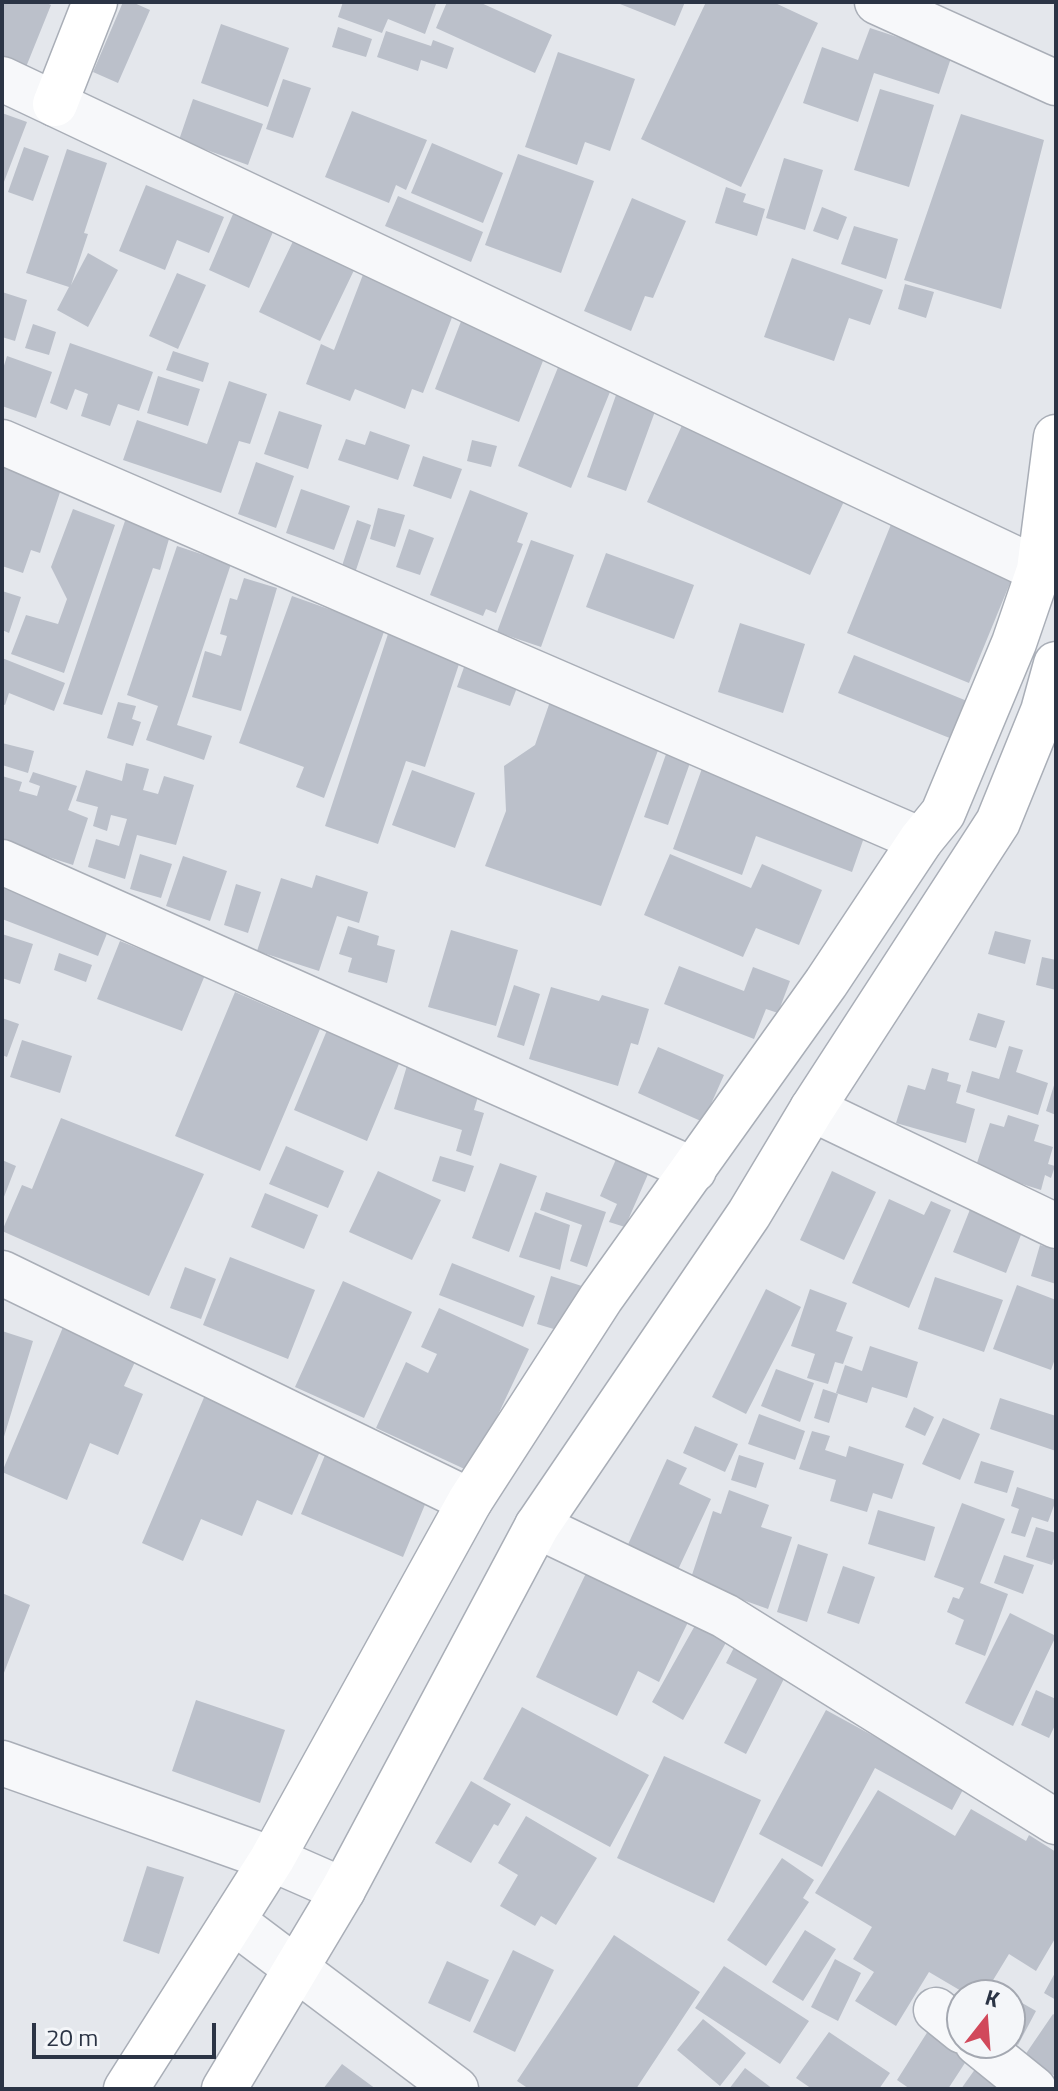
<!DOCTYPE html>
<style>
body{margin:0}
#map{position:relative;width:1058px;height:2091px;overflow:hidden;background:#e4e7ec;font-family:"Titillium Web",sans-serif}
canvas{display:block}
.frame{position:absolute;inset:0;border:4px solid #2b3445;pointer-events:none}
.north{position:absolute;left:946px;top:1979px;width:80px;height:80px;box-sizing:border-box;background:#f4f6f9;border:2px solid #a4a8b1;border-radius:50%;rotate:17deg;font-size:22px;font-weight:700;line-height:32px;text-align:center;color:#2b3445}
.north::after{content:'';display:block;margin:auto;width:28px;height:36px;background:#d1495b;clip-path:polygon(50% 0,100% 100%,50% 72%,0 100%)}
.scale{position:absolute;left:32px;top:2023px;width:184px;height:36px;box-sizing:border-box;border:4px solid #2b3445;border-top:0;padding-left:10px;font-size:24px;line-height:28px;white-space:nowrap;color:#2b3445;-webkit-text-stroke:6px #f4f6f9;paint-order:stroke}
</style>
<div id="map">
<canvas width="1058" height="2091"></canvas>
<div class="frame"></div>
<div class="north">K</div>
<div class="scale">20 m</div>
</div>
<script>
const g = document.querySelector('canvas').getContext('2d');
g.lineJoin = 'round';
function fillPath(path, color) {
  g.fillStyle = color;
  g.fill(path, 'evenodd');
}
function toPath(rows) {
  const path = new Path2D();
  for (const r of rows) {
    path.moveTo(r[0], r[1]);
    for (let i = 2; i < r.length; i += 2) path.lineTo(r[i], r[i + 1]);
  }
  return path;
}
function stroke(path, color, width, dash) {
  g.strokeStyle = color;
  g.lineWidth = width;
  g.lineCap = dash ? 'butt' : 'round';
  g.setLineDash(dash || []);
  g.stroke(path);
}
fillPath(toPath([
 [2,2,45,2,51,5,26,67,2,57],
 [123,2,132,2,150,10,118,83,93,72],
 [343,2,431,2,436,4,425,34,388,19,382,33,338,17],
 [447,2,479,2,552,35,535,73,436,28],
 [615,2,685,2,675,26],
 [706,2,773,2,818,23,741,187,641,139],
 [221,24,289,48,268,107,201,83],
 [338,27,372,39,366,57,332,47],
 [870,28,952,55,939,94,874,73,858,122,803,103,822,47,858,60],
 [386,31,431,46,433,40,454,48,447,69,421,60,418,71,377,57],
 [558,52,635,79,610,151,585,142,577,165,525,147],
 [283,79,311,88,293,138,266,129],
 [880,89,934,105,909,187,854,170],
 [193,99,263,124,248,165,179,140],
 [352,111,427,140,406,190,396,185,389,203,325,177],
 [2,113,27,122,2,187],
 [961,114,1044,140,1001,309,904,280],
 [432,143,503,173,483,223,411,193],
 [24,147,49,156,33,201,8,192],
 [67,149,107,163,84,233,88,234,71,285,88,253,118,270,88,327,57,310,69,287,26,273],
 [518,154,594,181,561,273,485,245],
 [784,158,823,170,805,230,766,218],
 [146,185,224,217,209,253,177,240,165,270,119,251],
 [726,187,746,194,743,202,765,209,757,236,715,223],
 [398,196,483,232,471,262,385,226],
 [632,198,686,221,653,298,645,296,631,331,584,311],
 [239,200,279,218,249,288,209,270],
 [822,207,847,217,838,240,813,231],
 [854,226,898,239,886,279,841,264],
 [296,235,357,264,320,341,259,312],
 [792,258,883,290,870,325,849,318,834,361,764,337],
 [364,272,456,307,423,393,412,389,405,409,355,389,350,401,306,384,321,344,334,350],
 [177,273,206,285,178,349,149,336],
 [905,284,934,292,926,318,898,309],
 [2,292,27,300,15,341,2,337],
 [465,311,550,343,519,422,435,389],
 [33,324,56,332,49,355,25,348],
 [70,343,153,372,139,411,118,404,110,426,81,416,88,394,75,389,67,410,50,403],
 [173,351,209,363,203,382,166,370],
 [7,356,52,372,36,418,2,406,2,372],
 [561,360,614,382,571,488,518,466],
 [158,376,200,389,188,426,147,413],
 [229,381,267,394,250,444,239,441,221,493,123,460,137,420,207,444],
 [621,381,661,395,626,491,587,477],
 [689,410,852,484,810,575,647,502],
 [279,411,322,425,308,469,264,454],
 [370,431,410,445,398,480,338,460,346,439,365,445],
 [472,440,497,446,491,467,467,461],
 [2,453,66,474,40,553,31,550,23,573,2,566],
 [423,456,462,469,451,499,413,486],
 [256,462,294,476,276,528,238,514],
 [301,489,350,506,334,550,286,533],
 [470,490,528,513,517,542,523,544,496,613,486,609,483,616,430,595],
 [378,508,405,515,395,547,370,539],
 [73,509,115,525,64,673,11,654,26,615,58,624,67,599,51,567],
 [127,515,171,532,160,570,153,568,102,715,63,704],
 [894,517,1017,566,969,683,847,633],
 [357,520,371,525,355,573,341,569],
 [409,529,434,538,420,575,396,567],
 [531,540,574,555,541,647,497,632],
 [177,546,231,564,177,725,212,736,204,760,146,740,158,706,127,695],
 [606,553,694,585,674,639,586,607],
 [244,578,277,588,241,711,192,697,205,651,221,656,227,636,220,634,230,598,237,600],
 [2,591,21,597,9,633,2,630],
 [292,596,385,629,324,798,296,787,304,767,239,743],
 [740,623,805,644,783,713,718,692],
 [388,634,461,658,425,767,406,761,378,844,325,826],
 [469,653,523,672,510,706,457,687],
 [854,655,972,703,957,741,838,693],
 [2,658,65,683,54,711,9,693,5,705,2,704],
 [554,690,664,734,601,906,485,866,506,811,504,766,535,745],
 [118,702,136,706,132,719,141,722,133,746,107,738],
 [672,737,696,746,668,825,644,817],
 [2,743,34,751,28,773,2,765],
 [709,749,874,809,852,872,756,836,742,875,673,849],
 [126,763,149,769,143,790,158,794,164,776,194,785,176,845,137,835,125,879,88,867,96,839,119,846,127,819,111,815,107,831,93,826,98,807,76,801,86,770,122,781],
 [412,770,475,793,455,848,392,825],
 [33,772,77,786,68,810,88,818,73,865,2,842,2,776,22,782,19,791,37,796,40,786,29,782],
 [140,854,172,864,161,898,130,889],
 [670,854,751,888,762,864,822,890,799,945,756,928,743,957,644,915],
 [183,856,227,871,210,921,166,906],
 [2,874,114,916,98,956,2,919],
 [316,875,368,892,359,923,337,916,319,971,257,951,281,878,312,888],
 [236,884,261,892,248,933,224,925],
 [348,926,379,936,377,945,395,950,387,983,348,972,352,958,339,954],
 [451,930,518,950,496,1026,428,1007],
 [995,931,1031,940,1025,964,988,954],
 [2,934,33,944,20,984,2,978],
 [120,941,205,975,182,1031,97,999],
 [59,953,92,965,86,982,54,970],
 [1042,957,1056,960,1056,990,1036,985],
 [679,966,744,991,753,967,790,981,778,1013,766,1009,754,1039,664,1004],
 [514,985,540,994,524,1046,497,1037],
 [551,987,599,1001,602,995,649,1009,638,1045,631,1043,618,1086,529,1059],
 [235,992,320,1029,260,1171,175,1136],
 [978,1013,1005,1021,996,1048,969,1040],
 [2,1018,19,1024,7,1057,2,1055],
 [330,1023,403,1054,367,1141,294,1110],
 [22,1040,72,1056,60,1093,10,1077],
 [1009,1046,1023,1050,1016,1072,1048,1083,1038,1115,966,1092,972,1071,999,1079],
 [658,1047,724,1075,703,1122,638,1093],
 [409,1059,482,1083,474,1110,484,1113,471,1156,456,1151,462,1130,394,1109],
 [932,1068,949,1073,947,1081,961,1085,956,1103,975,1109,966,1143,896,1123,908,1085,925,1090],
 [1055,1082,1056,1082,1056,1115,1046,1111],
 [1008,1115,1039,1125,1034,1141,1053,1147,1048,1164,1055,1166,1051,1178,1045,1175,1041,1190,975,1169,990,1123,1004,1127],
 [61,1118,204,1174,149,1296,2,1231,22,1185,32,1189],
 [627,1134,659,1149,625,1227,609,1222,617,1204,600,1196],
 [286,1146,344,1171,328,1208,269,1184],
 [440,1156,474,1166,465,1192,432,1181],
 [2,1160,16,1166,2,1202],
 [500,1163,537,1176,509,1252,472,1238],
 [378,1171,441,1200,412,1260,349,1232],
 [832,1171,876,1192,844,1260,800,1240],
 [546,1192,606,1212,587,1267,570,1261,582,1225,540,1210],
 [265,1193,318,1215,304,1249,251,1227],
 [889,1199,924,1215,931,1201,951,1210,909,1308,852,1283],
 [971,1207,1024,1227,1006,1273,953,1252],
 [535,1212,570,1225,560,1270,519,1257],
 [1040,1245,1056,1250,1056,1284,1031,1276],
 [230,1257,315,1290,288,1359,203,1325],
 [452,1263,535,1296,523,1327,439,1295],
 [185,1267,216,1279,201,1319,170,1308],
 [551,1276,591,1289,577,1336,537,1324],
 [935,1277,1003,1300,984,1352,918,1329],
 [343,1281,412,1312,364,1418,295,1387],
 [1017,1285,1056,1300,1056,1356,1051,1370,993,1349],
 [766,1289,801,1307,746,1414,712,1397],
 [810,1289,847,1303,836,1331,853,1337,843,1364,835,1362,828,1384,807,1378,815,1354,791,1346],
 [439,1308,529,1349,471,1472,376,1428,406,1362,428,1373,437,1354,421,1347],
 [66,1320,140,1351,124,1386,143,1394,118,1455,90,1443,67,1500,2,1472],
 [2,1331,33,1341,3,1440,2,1439],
 [870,1346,918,1362,907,1398,872,1387,867,1403,836,1393,845,1365,862,1371],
 [776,1369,814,1383,800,1422,761,1406],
 [211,1381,329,1431,292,1515,257,1500,242,1536,201,1519,183,1561,142,1543],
 [823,1389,838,1394,829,1423,814,1418],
 [1000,1398,1056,1416,1056,1451,990,1429],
 [914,1407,934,1417,925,1436,905,1427],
 [759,1414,805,1431,795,1460,748,1444],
 [943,1418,980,1434,960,1480,922,1464],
 [695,1426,738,1444,725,1472,683,1453],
 [812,1431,830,1436,825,1450,846,1457,849,1446,904,1464,892,1499,873,1493,867,1512,830,1501,836,1480,799,1469],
 [334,1433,437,1476,403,1557,301,1514],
 [739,1455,764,1463,756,1488,731,1480],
 [667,1459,687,1468,679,1484,711,1499,676,1574,625,1551],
 [981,1461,1014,1471,1007,1493,974,1483],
 [1017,1487,1056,1500,1048,1522,1032,1517,1025,1537,1011,1533,1019,1509,1011,1506],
 [729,1490,769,1505,761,1527,792,1537,768,1609,690,1581,713,1511,721,1514],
 [962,1503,1005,1519,980,1583,1008,1594,985,1656,955,1644,964,1620,947,1612,953,1597,959,1599,964,1588,934,1577],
 [878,1510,935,1527,925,1561,868,1544],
 [1036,1527,1056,1533,1056,1552,1052,1565,1026,1557],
 [798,1544,828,1554,807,1622,777,1612],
 [1004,1555,1034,1565,1023,1594,994,1583],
 [843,1566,875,1577,859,1624,827,1613],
 [589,1567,691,1616,659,1682,638,1671,617,1716,536,1677],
 [2,1593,30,1605,2,1678],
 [702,1613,733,1630,683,1720,652,1702],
 [1010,1613,1056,1636,1013,1726,965,1703],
 [740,1636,792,1663,746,1754,724,1743,757,1679,726,1663],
 [1036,1690,1056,1699,1056,1723,1049,1738,1021,1725],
 [196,1700,285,1730,260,1803,172,1771],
 [522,1707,649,1775,610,1847,483,1779],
 [826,1710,965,1786,952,1810,875,1768,822,1867,759,1834],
 [664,1756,761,1800,714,1903,617,1858],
 [471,1781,511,1804,498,1826,494,1824,471,1863,435,1843],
 [878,1790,955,1836,971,1809,1026,1841,1029,1835,1056,1852,1056,1937,1036,1971,1009,1954,984,1995,968,1995,929,1972,896,2026,855,2001,874,1972,853,1959,872,1927,815,1893],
 [526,1816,597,1858,556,1925,541,1916,535,1926,500,1906,518,1875,498,1863],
 [782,1858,814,1880,803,1898,809,1902,766,1966,727,1940],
 [147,1866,184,1877,159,1954,123,1941],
 [805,1930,836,1949,803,2001,772,1982],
 [614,1935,700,1992,636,2089,529,2089,517,2081],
 [513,1950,554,1970,515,2052,473,2032],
 [835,1959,861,1973,838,2021,811,2007],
 [447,1961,489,1980,470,2022,428,2003],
 [724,1966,809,2021,780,2064,695,2008],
 [1056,1971,1056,2000,1044,1993],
 [1010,1996,1036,2011,1018,2045,1010,2041],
 [1053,2014,1056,2016,1056,2077,1025,2055],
 [703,2019,746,2053,720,2086,677,2050],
 [935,2020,976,2046,948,2089,910,2089,897,2080],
 [829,2032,890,2073,879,2089,812,2089,796,2078],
 [342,2064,376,2089,323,2089],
 [978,2065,1012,2089,961,2089],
 [745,2068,773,2089,729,2089]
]), '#bbc0ca');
const street = toPath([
 [877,2,1056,83],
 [2,79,1039,570],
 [2,442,921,840],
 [2,862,694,1170],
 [812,1109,1056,1226],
 [2,1273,470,1501],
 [537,1526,725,1616,1056,1822],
 [2,1763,272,1859,343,1890],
 [233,1921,456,2089],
 [936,2010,962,2031],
 [977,2043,1034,2089]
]);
const secondary = toPath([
 [55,104,95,2],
 [126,2089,272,1859,470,1501,601,1298,826,983,921,840,943,813,1014,643,1039,570,1056,437],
 [224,2089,343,1890,537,1526,749,1214,812,1109,998,822,1043,711,1056,664]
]);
stroke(street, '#a9aeb7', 47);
stroke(secondary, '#a9aeb7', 47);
stroke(street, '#f7f8fa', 44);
stroke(secondary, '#fff', 44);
</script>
